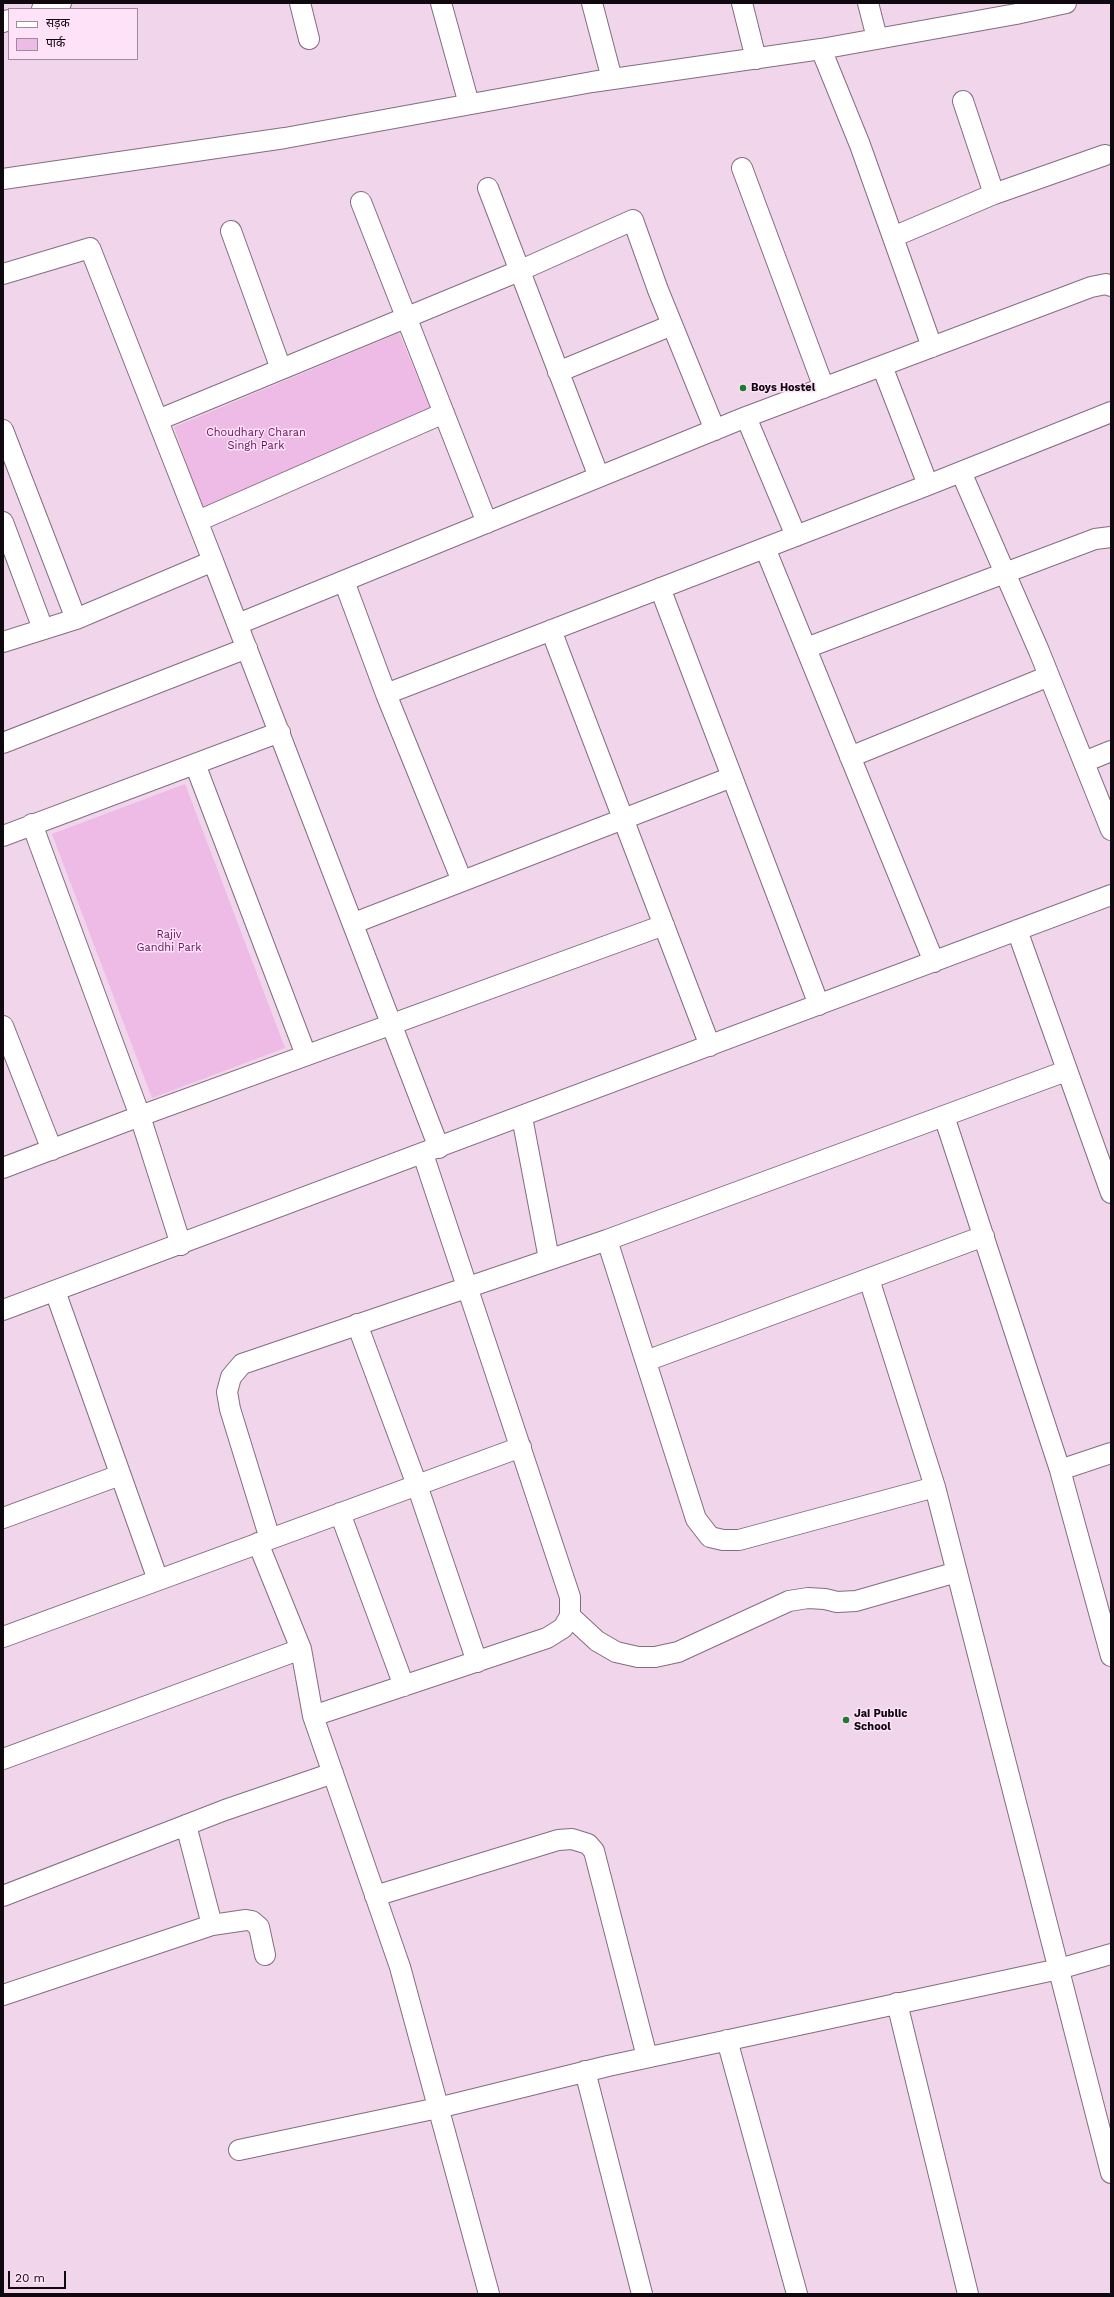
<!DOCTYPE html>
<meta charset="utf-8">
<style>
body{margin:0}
#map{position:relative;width:1114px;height:2297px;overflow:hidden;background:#f0d5eb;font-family:"Work Sans","Noto Sans Devanagari",sans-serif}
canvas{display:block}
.frame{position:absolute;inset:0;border:4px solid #10080f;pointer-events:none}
.legend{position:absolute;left:8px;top:8px;width:130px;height:52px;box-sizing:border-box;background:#fde2f8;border:1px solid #9e8b9b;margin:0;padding:5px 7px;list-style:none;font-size:12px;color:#10080f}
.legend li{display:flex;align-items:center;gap:8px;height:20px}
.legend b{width:20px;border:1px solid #9e8b9b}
.scale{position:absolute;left:8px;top:2271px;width:58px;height:18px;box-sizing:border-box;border:2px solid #10080f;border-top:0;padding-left:5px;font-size:12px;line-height:14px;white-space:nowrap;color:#10080f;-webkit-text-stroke:3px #fde2f8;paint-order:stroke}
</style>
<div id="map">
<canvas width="1114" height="2297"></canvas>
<div class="frame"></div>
<ul class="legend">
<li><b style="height:5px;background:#fff"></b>सड़क</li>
<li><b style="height:11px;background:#eebae6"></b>पार्क</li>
</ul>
<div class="scale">20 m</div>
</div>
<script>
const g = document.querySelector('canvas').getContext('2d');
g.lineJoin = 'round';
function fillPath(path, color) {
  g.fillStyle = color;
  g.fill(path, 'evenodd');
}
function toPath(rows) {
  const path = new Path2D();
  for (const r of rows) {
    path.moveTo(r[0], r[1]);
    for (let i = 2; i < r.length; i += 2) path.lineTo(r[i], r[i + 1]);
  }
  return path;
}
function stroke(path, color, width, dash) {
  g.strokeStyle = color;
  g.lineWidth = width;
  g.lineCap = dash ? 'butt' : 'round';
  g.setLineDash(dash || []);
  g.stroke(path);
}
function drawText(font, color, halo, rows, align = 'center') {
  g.font = font + ' "Work Sans",sans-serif';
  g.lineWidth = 3;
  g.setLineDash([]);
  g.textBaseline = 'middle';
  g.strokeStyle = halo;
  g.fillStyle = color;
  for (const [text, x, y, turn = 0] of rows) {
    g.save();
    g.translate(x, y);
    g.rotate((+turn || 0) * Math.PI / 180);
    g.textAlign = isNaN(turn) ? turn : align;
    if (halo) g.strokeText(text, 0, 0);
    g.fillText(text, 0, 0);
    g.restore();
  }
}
fillPath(toPath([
 [399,333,432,412,202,510,174,427],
 [185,784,285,1048,152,1098,52,834]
]), '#eebae6');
const minor = toPath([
 [300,3,309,39],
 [441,3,469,104],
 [592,3,612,79],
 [742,3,756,59],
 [868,3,877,38],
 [42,9,61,3],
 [3,22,9,20],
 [821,49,860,145,932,347],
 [963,101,994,194],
 [742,168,824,388],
 [3,179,285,138,592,82,821,49,1016,14,1066,3],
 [488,188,599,477],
 [361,202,487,523],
 [231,231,281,369],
 [893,237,994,194,1105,155],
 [3,274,90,248,213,561],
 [882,366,928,485],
 [558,372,672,325],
 [746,417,796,536],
 [158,420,519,271,633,220,658,290,715,430],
 [3,430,76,619],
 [961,472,1039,651,1111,830],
 [198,521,444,413],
 [3,522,43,629],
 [765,548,934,962],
 [344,581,386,694,462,881],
 [660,588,819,1005],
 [238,624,746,417,1091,287,1106,284,1111,286],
 [551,630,710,1046],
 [3,642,76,619,213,561,439,1148],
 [806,648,1095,539,1111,537],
 [386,694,928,485,1111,412],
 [3,743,247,648],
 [850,757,1049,676],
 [1084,762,1111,751],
 [195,764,306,1055],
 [32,824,140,1116,181,1245],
 [3,836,280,732],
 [354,923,732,777],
 [1017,930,1111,1193],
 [3,1026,52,1150],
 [944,1116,1060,1470,1111,1656],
 [522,1117,549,1259],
 [3,1168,140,1116,664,925],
 [607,1240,696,1519,710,1537,723,1540,739,1540,935,1487],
 [869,1279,935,1487,1111,2173],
 [55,1291,158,1580],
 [3,1310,1111,895],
 [357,1324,417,1485,477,1662],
 [646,1361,984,1236],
 [1060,1470,1111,1453],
 [340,1513,404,1686],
 [3,1518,120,1475],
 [270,1539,230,1409,227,1392,231,1377,242,1364,607,1240,1066,1071],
 [258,1543,301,1649,313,1716,400,1967,489,2294],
 [570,1616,597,1641,616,1652,638,1657,655,1657,678,1652,789,1601,808,1598,825,1599,837,1602,856,1601,957,1572],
 [3,1637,521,1447],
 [313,1716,547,1638,563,1628,570,1616,570,1597,423,1154],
 [3,1759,301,1649],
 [186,1825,212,1925],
 [3,1896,225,1810,333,1773],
 [375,1896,558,1840,572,1839,588,1844,594,1851,647,2057],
 [3,1995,212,1925,246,1920,252,1921,259,1927,265,1955],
 [897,2003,968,2294],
 [727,2040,797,2294],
 [585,2071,642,2294],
 [239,2150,438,2108,608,2066,1059,1969,1111,1954]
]);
stroke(minor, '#846d80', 22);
stroke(minor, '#fff', 20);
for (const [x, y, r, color] of [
 [743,388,4,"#1c7c2d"],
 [846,1720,4,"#1c7c2d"]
]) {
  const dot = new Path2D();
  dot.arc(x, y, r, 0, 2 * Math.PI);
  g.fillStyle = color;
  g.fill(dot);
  stroke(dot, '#fde2f8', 1.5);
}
drawText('bold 11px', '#10080f', '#fde2f8', [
 ["Boys Hostel",751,388],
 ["Jai Public",854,1714],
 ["School",854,1727]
], 'left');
drawText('11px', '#65145e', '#fde2f8', [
 ["Choudhary Charan",256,433],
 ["Singh Park",256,446],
 ["Rajiv",169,935],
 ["Gandhi Park",169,948]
]);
</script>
